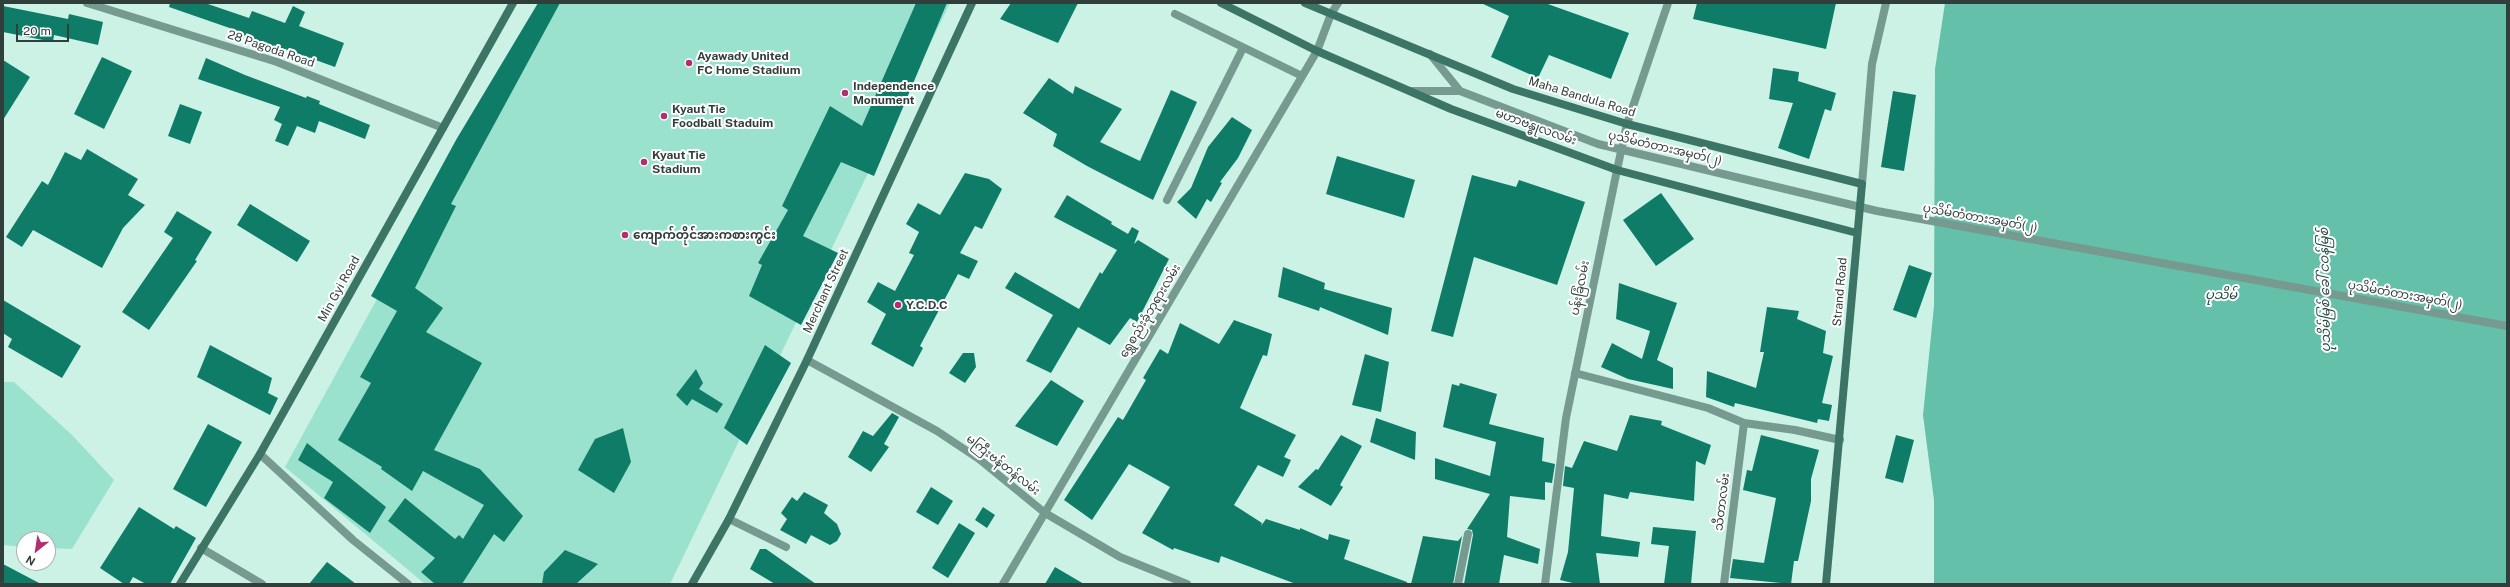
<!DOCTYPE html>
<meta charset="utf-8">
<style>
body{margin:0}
#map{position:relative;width:2510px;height:587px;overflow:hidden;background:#ccf2e6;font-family:"Public Sans",sans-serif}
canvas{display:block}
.frame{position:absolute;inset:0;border:4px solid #303f3b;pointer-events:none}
.north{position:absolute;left:16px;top:531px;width:40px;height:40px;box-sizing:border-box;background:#fff;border:1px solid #acb2b1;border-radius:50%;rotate:210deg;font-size:11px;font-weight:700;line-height:16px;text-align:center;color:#303f3b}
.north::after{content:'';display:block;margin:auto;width:14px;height:18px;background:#b42d70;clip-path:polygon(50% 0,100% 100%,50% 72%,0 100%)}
.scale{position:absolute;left:16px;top:24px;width:53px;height:18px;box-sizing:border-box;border:2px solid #303f3b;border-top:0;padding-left:5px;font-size:12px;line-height:14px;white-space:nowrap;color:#303f3b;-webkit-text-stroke:3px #fff;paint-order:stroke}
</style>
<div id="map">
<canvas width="2510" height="587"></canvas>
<div class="frame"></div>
<div class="north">N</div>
<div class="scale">20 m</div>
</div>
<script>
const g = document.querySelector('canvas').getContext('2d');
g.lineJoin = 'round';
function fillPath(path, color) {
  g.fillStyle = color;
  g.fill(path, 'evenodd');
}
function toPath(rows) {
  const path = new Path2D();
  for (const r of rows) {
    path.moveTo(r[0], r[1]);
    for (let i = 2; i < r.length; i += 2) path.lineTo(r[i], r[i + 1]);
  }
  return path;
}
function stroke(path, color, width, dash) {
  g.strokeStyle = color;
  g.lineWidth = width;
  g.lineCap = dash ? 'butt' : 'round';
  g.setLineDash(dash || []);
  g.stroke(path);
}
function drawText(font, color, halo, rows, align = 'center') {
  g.font = font + ' "Public Sans","Noto Sans Myanmar",sans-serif';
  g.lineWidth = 4;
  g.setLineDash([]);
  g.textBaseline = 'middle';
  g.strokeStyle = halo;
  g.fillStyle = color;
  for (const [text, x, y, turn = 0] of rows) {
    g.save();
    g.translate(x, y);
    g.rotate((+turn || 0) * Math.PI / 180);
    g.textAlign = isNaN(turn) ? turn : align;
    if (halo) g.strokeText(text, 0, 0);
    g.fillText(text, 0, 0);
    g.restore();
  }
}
fillPath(toPath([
 [539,3,950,3,670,584,425,584,285,467],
 [3,382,14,382,72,435,114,480,72,549,48,548,48,539,24,539,24,547,3,545]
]), '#9be2ce');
fillPath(toPath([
 [1945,3,2507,3,2507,584,1934,584,1934,500,1923,415,1934,306,1935,69]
]), '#64c0a9');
fillPath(toPath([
 [170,3,205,3,249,18,252,11,285,23,293,6,305,12,299,26,344,43,335,67,285,49,284,50,243,35,244,33,169,7],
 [538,3,560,3,451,204,456,206,415,288,443,308,426,332,482,363,434,450,480,469,523,516,504,542,494,534,462,584,435,584,421,572,435,558,388,521,405,498,455,539,459,535,463,539,484,505,423,471,412,491,381,469,382,467,338,440,371,383,360,377,397,311,371,296,456,140],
 [916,3,947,3,874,176,841,162,803,236,838,253,801,325,749,296,762,265,758,263,788,210,782,206,830,106,862,126],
 [1011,3,1078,3,1058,43,1000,19],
 [1481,3,1545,3,1629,33,1611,79,1549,55,1538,78,1491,57,1509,16],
 [1697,3,1836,3,1826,49,1693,19],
 [3,6,68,19,69,14,103,22,98,45,54,35,53,42,3,32],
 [102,57,132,71,104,129,74,114],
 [206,58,245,75,306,98,307,96,320,101,319,104,370,125,365,139,319,121,315,133,297,126,288,146,275,141,282,124,274,120,280,107,198,79],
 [3,60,30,77,3,120],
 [1773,68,1799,72,1798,81,1836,93,1831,111,1825,109,1809,159,1778,148,1793,103,1769,99],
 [1049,78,1073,94,1075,86,1122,109,1100,142,1140,161,1171,90,1197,102,1153,200,1087,166,1053,146,1057,134,1023,113],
 [1893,91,1916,95,1904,171,1881,167],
 [180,104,202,112,190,144,168,136],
 [1232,117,1252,130,1238,158,1220,182,1222,183,1211,202,1207,199,1196,219,1177,202,1191,188,1208,147],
 [87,149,138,179,128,195,145,205,123,228,102,268,33,230,22,247,6,237,42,181,48,185,65,152,81,160],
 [1337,156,1415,180,1404,218,1326,194],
 [965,173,989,179,1002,189,982,229,975,226,960,253,978,261,969,279,958,274,920,346,923,348,913,367,871,344,886,314,867,302,878,282,895,291,914,255,909,253,919,232,906,224,918,203,940,215],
 [1472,175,1516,187,1519,180,1585,202,1557,285,1474,257,1453,337,1431,331],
 [1661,193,1694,239,1656,266,1623,220],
 [1067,195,1112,222,1111,224,1128,234,1132,227,1139,231,1134,244,1138,240,1169,259,1137,322,1130,318,1110,345,1078,327,1051,373,1026,361,1053,315,1005,288,1015,272,1079,309,1100,272,1102,274,1117,250,1054,217],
 [250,204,310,241,297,262,237,225],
 [177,211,212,232,195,260,197,261,149,330,122,312,173,238,164,232],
 [1909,265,1932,273,1916,318,1893,310],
 [1283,267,1325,283,1324,289,1392,308,1388,335,1320,307,1319,311,1278,297],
 [1619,283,1677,303,1657,360,1673,368,1673,389,1628,379,1601,367,1612,343,1642,359,1650,331,1616,319],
 [3,300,81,346,62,378,8,347,12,339,3,333],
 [1767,307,1799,311,1797,319,1826,331,1823,353,1833,356,1822,403,1832,405,1829,421,1818,419,1817,423,1735,403,1734,407,1706,397,1707,371,1756,388,1764,352,1760,352],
 [1234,320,1272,334,1267,356,1263,355,1240,408,1296,435,1284,457,1291,460,1283,477,1258,465,1234,505,1262,523,1261,526,1266,519,1300,530,1300,528,1328,540,1329,534,1350,540,1344,559,1407,582,1407,584,1296,584,1221,556,1219,563,1174,548,1173,550,1142,533,1170,487,1129,464,1092,520,1064,500,1118,417,1123,420,1146,380,1143,378,1160,349,1168,354,1180,323,1219,344],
 [210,345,272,378,268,393,278,398,270,415,197,377],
 [765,345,791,363,747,445,724,428],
 [963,353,974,353,976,367,965,383,949,373],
 [1365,354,1389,362,1381,412,1352,405],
 [696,369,703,383,699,389,723,404,717,413,692,399,687,406,676,395],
 [1051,380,1084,401,1057,446,1015,426],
 [1460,383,1497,394,1489,424,1544,438,1542,461,1555,464,1552,483,1545,482,1545,500,1510,496,1507,537,1540,549,1538,564,1504,555,1499,584,1464,584,1473,535,1472,530,1467,529,1490,494,1435,479,1435,458,1490,476,1496,442,1443,427,1452,384,1459,386],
 [892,413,899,417,884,444,889,447,871,472,848,457,863,431,873,436],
 [1630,415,1662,421,1661,425,1711,445,1705,465,1696,461,1694,501,1630,492,1628,499,1604,494,1601,536,1640,542,1638,557,1596,553,1600,584,1577,584,1560,580,1568,552,1574,488,1563,486,1565,466,1572,468,1584,441,1617,451],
 [1376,418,1416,432,1415,460,1370,442],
 [208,424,242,442,206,507,173,489],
 [623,428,631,462,614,493,578,470,595,439],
 [1341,435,1362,446,1340,485,1343,487,1331,506,1298,487,1316,469,1318,470],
 [1761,435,1819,450,1811,479,1811,501,1798,561,1794,561,1791,584,1730,578,1733,559,1764,563,1776,498,1743,490,1747,470,1752,471],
 [1896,435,1914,440,1903,483,1885,478],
 [307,443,386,507,370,533,324,498,333,482,298,460],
 [931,487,953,501,938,525,916,512],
 [804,492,828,505,824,513,837,524,841,534,837,541,830,545,811,535,806,544,780,530,787,519,781,513,792,497,797,501],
 [139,507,174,529,176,526,196,538,170,584,146,584,133,577,129,584,124,584,100,568],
 [983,507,995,515,987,528,975,520],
 [959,523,975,533,948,578,932,568],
 [1653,527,1696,531,1691,584,1664,584,1669,546,1651,544],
 [1423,536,1458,541,1462,536,1453,584,1411,584],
 [760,549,766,549,816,584,775,584,750,569],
 [565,550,598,564,576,584,542,584,544,572],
 [327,562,356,584,309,584],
 [3,564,41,584,3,584],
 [1055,567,1084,584,1045,584]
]), '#0f7c68');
stroke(toPath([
 [1175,14,1302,76],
 [1167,200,1243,48],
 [729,519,786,547]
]), '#769a90', 8);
stroke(toPath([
 [87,3,277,62,443,128],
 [807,360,937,431,979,459,1045,513,1120,557,1187,584],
 [1575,373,1708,408,1744,423,1795,430,1840,440],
 [260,454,353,540,408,584],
 [201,548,262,584],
 [1003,584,1317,51,1331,14,1338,3],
 [1458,584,1468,534],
 [1545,584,1566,418,1617,170,1627,124,1668,3],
 [1724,584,1744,423]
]), '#769a90', 8);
stroke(toPath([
 [1430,54,1460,91],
 [1411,91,1460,91,1598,144,1877,211,2507,326],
 [1862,184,1872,64,1886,3]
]), '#769a90', 8);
stroke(toPath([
 [1221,3,1317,51,1451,109,1617,170,1857,233],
 [1305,3,1513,89,1627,124,1862,184,1826,584],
 [180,584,260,454,513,3],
 [692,584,729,519,807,360,972,3]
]), '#3c7566', 8);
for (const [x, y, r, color] of [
 [689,63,4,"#b42d70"],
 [845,93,4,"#b42d70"],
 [664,116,4,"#b42d70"],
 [644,162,4,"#b42d70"],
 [625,235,4,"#b42d70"],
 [898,305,4,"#b42d70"]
]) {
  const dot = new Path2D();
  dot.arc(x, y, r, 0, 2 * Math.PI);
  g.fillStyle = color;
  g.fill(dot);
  stroke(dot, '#fff', 1.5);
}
drawText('12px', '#303f3b', '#fff', [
 ["28 Pagoda Road",271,49,19],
 ["Maha Bandula Road",1582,97,17],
 ["မဟာဗန္ဓုလလမ်း",1536,127,20],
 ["ပုသိမ်တံတားအမှတ်(၂)",1665,148,13],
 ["ပုသိမ်တံတားအမှတ်(၂)",1980,218,10],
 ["ပန်းခြံလမ်း",1580,288,-79],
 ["Min Gyi Road",339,289,-61],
 ["Merchant Street",826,291,-65],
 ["Strand Road",1840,292,-85],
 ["ပုသိမ်တံတားအမှတ်(၂)",2405,295,10],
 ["ရွှေစည်းခုံဘုရားလမ်း",1150,311,-59],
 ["မကြီးဗန်တန်လမ်း",1003,465,38],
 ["သီတာလမ်း",1722,502,-83]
]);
drawText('bold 12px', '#303f3b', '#fff', [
 ["Ayawady United",697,56],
 ["FC Home Stadium",697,70],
 ["Independence",853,86],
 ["Monument",853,100],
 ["Kyaut Tie",672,109],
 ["Foodball Staduim",672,123],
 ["Kyaut Tie",652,155],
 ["Stadium",652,169],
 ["ကျောက်တိုင်အားကစားကွင်း",633,235],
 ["Y.C.D.C",906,305]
], 'left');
drawText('italic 13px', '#224b41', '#fff', [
 ["ပုသိမ်မြစ် ခေါ် ငဝန်မြစ်",2325,290,-91],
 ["ပုသိမ်",2221,295]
]);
</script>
